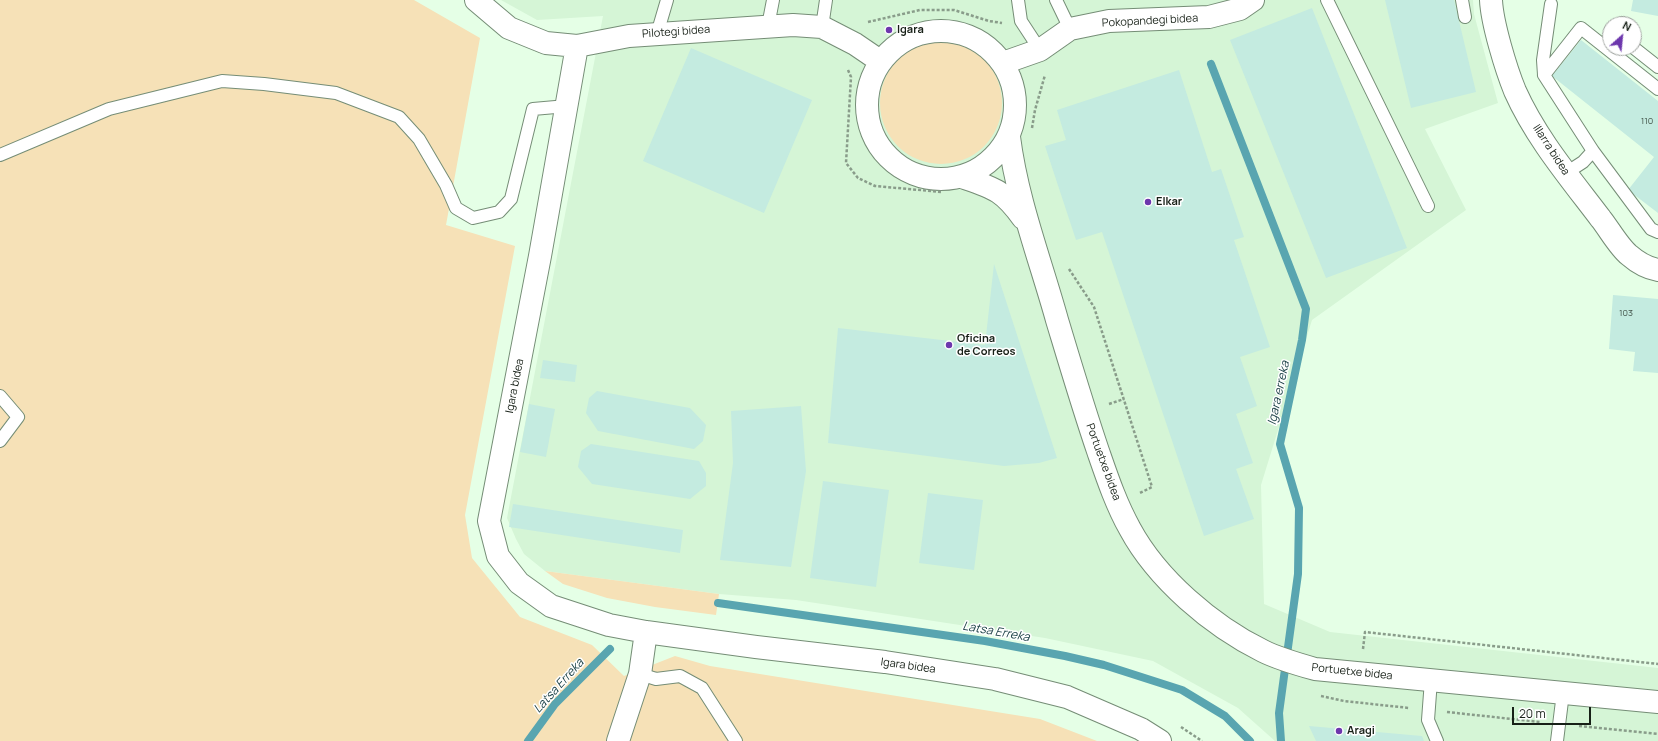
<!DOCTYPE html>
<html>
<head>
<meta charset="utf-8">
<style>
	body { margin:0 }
	#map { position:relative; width:1658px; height:741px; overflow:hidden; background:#e5ffe6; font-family:Manrope,sans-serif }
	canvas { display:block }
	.north { position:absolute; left:1602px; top:16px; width:40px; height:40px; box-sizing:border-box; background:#fff; border:1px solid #a2a6a2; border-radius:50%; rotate:27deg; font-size:11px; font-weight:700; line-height:16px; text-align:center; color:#172017 }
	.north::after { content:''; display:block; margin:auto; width:14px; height:18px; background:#6d37ad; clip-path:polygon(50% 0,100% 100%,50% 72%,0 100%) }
	.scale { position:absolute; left:1512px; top:707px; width:79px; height:18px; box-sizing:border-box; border:2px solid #172017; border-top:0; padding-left:5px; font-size:12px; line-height:14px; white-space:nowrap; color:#172017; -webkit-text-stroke:3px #fff; paint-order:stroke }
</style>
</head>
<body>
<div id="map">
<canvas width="1658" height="741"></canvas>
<div class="north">N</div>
<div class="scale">20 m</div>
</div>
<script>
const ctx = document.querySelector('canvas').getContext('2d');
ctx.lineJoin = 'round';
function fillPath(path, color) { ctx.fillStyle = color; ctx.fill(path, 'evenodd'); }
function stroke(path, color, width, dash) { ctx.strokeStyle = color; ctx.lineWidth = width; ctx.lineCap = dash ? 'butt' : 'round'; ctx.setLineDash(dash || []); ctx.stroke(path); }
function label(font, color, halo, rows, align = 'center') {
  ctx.font = font + ' Manrope,sans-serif'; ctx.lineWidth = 3; ctx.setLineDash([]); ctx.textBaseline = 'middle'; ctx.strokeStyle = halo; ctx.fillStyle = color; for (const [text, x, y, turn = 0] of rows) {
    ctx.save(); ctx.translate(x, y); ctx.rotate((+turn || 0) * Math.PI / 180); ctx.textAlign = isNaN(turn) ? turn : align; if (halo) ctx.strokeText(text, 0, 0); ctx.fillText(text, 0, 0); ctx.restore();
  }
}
fillPath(new Path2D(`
	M501,0H1473L1474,14L1498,103L1425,129L1466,210L1312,320L1261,485L1264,604L1330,632L1658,668V741H1275L1238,708L1153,661L1045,638L796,600L719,594L545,571L524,554L516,539L507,518L603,16L537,20Z`), '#d5f5d6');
fillPath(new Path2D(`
	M0,0H414L480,38L446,225L515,246L465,515L472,558L520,617L592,645L624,676L675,656L710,666L1040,719L1097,741H0Z
	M880 103a61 61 0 1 1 122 0a61 61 0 1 1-122 0Z
	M545,571L719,594L716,615L655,607L607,598L563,584Z`), '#f6e1b7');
stroke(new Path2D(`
	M1211,64L1306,309L1302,340L1280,444L1299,508L1298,574L1279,713L1281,741
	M718,603L985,641L1065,656L1104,665L1182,690L1225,716L1250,741
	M528,741L555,704L610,649`), '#59a5b0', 8);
fillPath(new Path2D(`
	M1385,0H1454L1476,92L1411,108Z
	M1633,0H1658V16L1631,11Z
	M1312,8L1407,248L1326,278L1230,40Z
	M1581,40L1658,101V213L1628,190L1654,157L1552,76Z
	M691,48L812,100L764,213L643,161Z
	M1179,70L1212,172L1221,169L1244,237L1234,240L1270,347L1240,357L1257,406L1236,414L1253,463L1236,469L1254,519L1204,536L1102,232L1076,240L1045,146L1066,140L1057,110Z
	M994,264L1057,458L1039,463L1004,466L828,443L838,328L985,345Z
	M1613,295L1658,299V373L1633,371L1635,352L1609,349Z
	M543,360L577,365L575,382L540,378Z
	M597,391L690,408L706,425L703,441L694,449L598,431L586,413L589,398Z
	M529,404L555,409L546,457L520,452Z
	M801,406L806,471L791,567L720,560L733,463L731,411Z
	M591,444L699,461L706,473V486L690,499L592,484L578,467L581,451Z
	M823,481L889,490L876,587L810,578Z
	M928,493L983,500L974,570L919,563Z
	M513,504L683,530L680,553L509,527Z
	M1309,726L1422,736L1424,741H1316Z`), '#c4ebe0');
const lane = new Path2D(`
	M1018,0L1021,21L1040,50
	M1056,0L1070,29
	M1327,0L1428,206
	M1462,0L1465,17
	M1622,24V23
	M768,26L773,0
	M822,27L826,0
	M657,34L667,0
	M1634,48L1658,67
	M1544,75L1543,60L1551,4
	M1658,89L1581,28L1544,75L1593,151L1651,229L1658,232
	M0,155L109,109L222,81L264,84L336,93L399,117L419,139L446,185L456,208L473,218L499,212L511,199L533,109L567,106
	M1566,173L1583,162L1593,151
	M0,396L18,417L0,441
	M640,674L656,679L680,676L702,688L736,741
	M1431,680L1428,720L1437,741
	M1557,741L1563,693`);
const street = new Path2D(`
	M476,0L509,28L546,43L577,46L629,36L793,25L822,27L855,44L880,61
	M1491,0C1492,23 1506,69 1515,91C1536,138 1570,178 1601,219C1609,229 1619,247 1629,255C1637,262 1647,268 1658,270
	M867 105a74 74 0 1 1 148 0a74 74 0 1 1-148 0Z
	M577,46L540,256L489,521L498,556L519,583L551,606L609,625L646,632L756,647L885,662L995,679L1067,697L1141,729L1160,741
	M1003,63L1040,50L1070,29L1109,21L1209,17L1240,9L1253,0
	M1009,137C1017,200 1040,259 1057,320C1070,363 1083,407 1098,451C1107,477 1116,504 1130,529C1157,579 1212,626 1263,651C1279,659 1297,664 1315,669L1658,702
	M962,177C994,188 1003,190 1023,218
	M618,741L640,674L646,632`);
stroke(lane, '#758d76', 14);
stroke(street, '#758d76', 24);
stroke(new Path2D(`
	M868,22L920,10H954L989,21L1002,23
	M848,70L851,77L846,163L858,178L875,186L942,192
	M1032,128L1035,110L1045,75
	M1069,269L1094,307L1152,487L1140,493
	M1109,404L1124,399
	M1363,649L1365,632L1658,664
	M1321,696L1344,701L1409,708
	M1447,712L1540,722
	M1579,726L1658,734
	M1181,727L1202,741`), '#899c8a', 2.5, [3, 2]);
stroke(lane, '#fff', 12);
stroke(street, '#fff', 22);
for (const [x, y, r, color] of [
	[889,30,4,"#6d37ad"],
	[1148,202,4,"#6d37ad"],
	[949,345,4,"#6d37ad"],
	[1339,731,4,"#6d37ad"]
]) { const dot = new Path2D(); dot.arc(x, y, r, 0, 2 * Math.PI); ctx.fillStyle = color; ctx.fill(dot); stroke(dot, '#fff', 1.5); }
label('9px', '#425349', null, [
	["110",1647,121],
	["103",1626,313]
]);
label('11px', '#172017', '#fff', [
	["Pokopandegi bidea",1150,21,-3],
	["Pilotegi bidea",676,32,-4],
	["Illarra bidea",1551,150,57],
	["Igara bidea",515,386,-79],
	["Portuetxe bidea",1103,462,70],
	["Igara bidea",908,666,8],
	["Portuetxe bidea",1352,672,6]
]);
label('bold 11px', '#172017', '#fff', [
	["Igara",897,30],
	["Elkar",1156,202],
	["Oficina",957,339],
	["de Correos",957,352],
	["Aragi",1347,731]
], 'left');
label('italic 12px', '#1d4247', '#fff', [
	["Igara erreka",1279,393,-78],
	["Latsa Erreka",996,632,10],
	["Latsa Erreka",559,686,-48]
]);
</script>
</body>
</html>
